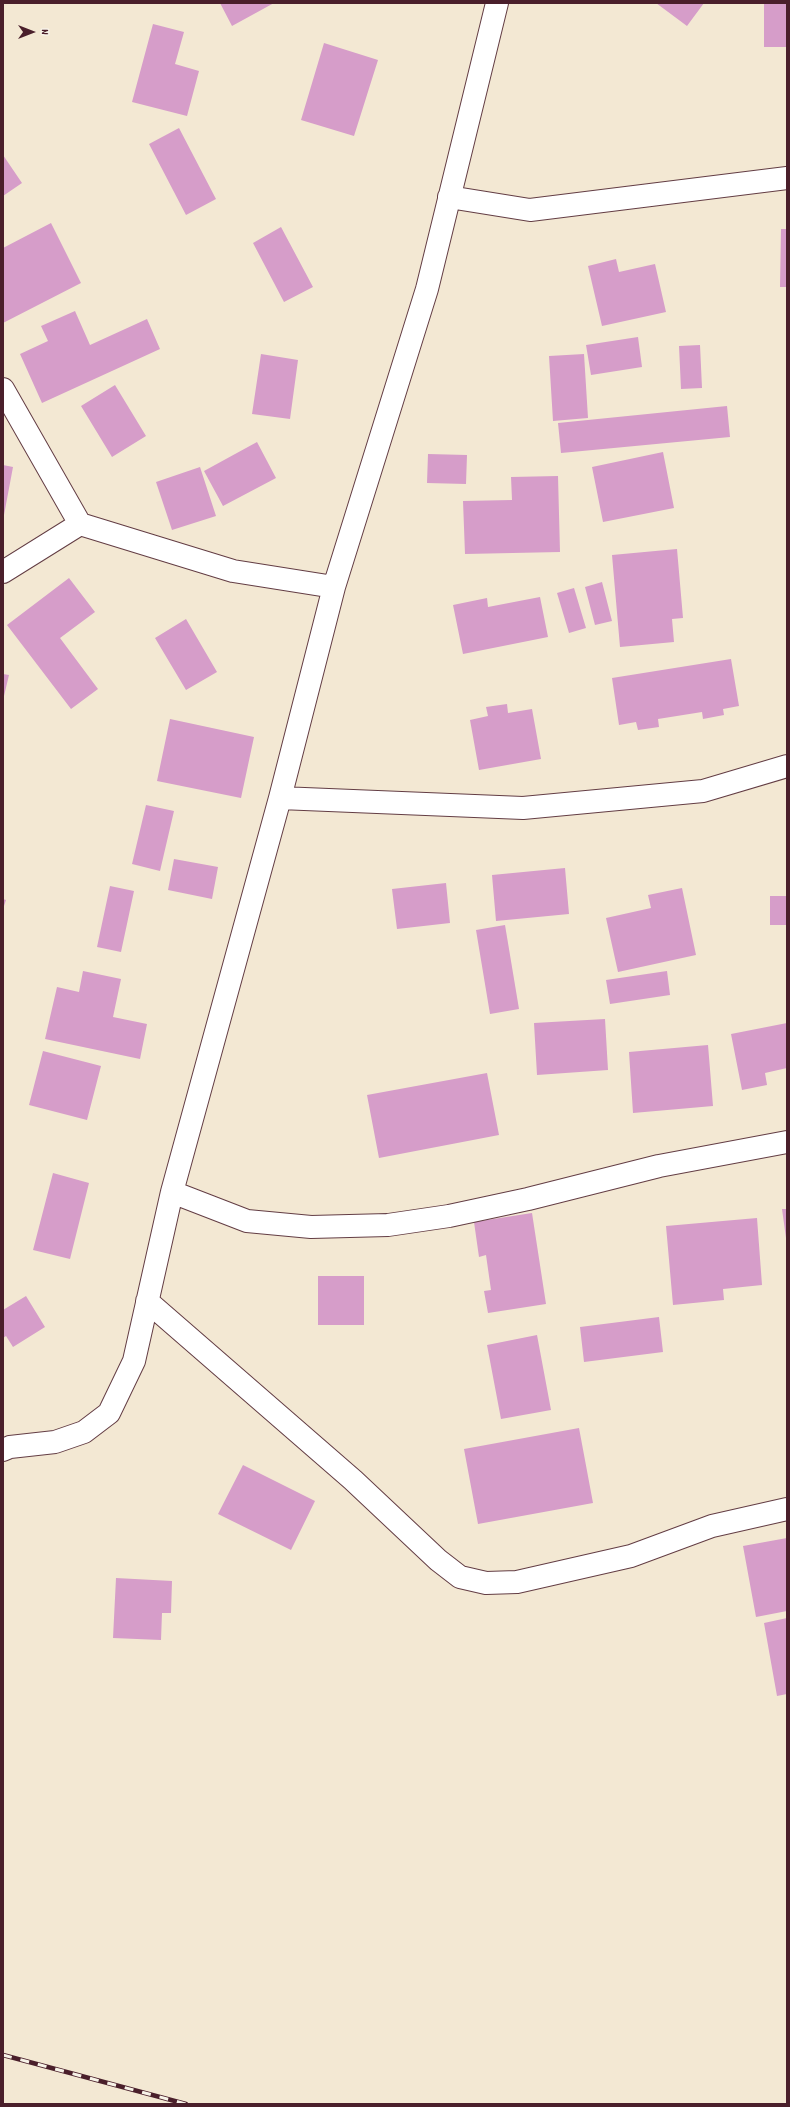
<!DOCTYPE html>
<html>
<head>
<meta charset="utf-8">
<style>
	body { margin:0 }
	#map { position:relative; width:790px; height:2107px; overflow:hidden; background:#f3e8d3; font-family:Dekko,sans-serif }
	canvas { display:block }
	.frame { position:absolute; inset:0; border:4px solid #4a1f2b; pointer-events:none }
	.north { position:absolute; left:12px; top:12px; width:40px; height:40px; -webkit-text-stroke:3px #f7f3e8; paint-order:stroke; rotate:90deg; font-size:11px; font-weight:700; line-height:16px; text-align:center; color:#4a1f2b }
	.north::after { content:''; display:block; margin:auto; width:14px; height:18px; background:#4a1f2b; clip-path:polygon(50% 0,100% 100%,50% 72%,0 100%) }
</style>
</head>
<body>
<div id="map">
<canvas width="790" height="2107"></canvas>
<div class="frame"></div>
<div class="north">N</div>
</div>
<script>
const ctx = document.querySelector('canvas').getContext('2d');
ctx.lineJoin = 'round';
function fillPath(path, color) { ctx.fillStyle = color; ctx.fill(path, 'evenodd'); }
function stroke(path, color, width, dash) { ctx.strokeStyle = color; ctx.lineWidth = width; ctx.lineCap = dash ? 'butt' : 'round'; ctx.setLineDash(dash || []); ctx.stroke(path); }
fillPath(new Path2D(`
	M220,3H274L232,26Z
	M656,3H704L687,26Z
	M764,3H787V47H764Z
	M153,24L184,32L175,64L199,71L187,116L132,102Z
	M324,43L378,60L354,136L301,120Z
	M179,128L216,199L186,215L149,144Z
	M3,155L22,183L3,196Z
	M51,223L81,283L3,323V248Z
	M281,227L313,287L284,302L253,243Z
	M781,229H787V287H780Z
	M616,259L619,272L655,264L666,312L602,326L588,266Z
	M75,311L90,345L147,319L160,349L42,403L20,354L48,341L41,326Z
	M638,337L642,367L591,375L586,345Z
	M700,345L702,388L681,389L679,346Z
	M261,354L298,360L290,419L252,414Z
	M584,354L588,418L553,421L549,356Z
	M115,385L146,436L112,457L81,406Z
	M727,406L730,437L561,453L558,423Z
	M257,442L276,478L223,506L204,471Z
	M663,452L674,508L603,522L592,467Z
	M428,454L467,455L466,484L427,483Z
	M3,465L13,467L4,515H3Z
	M200,467L216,516L172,530L156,482Z
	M558,476L560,552L465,554L463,501L512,500L511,477Z
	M677,549L683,618L672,619L674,642L620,647L612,555Z
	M69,578L95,612L60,638L98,689L71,709L7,625Z
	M602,582L612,621L595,625L585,587Z
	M574,588L586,628L569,633L557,593Z
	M540,597L548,637L463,654L453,605L487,598L488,607Z
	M186,619L217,672L186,690L155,638Z
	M731,659L739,706L723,709L724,715L703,719L702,712L658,719L659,727L638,730L636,722L619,725L612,678Z
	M3,674L9,675L4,696H3Z
	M507,704L508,713L532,709L541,759L479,770L470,720L488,716L486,707Z
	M170,719L254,737L241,798L157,781Z
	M146,805L174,811L160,871L132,864Z
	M174,859L218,867L212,899L168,890Z
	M565,868L569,914L496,921L492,875Z
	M446,883L450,923L397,929L392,889Z
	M110,886L134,891L121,952L97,947Z
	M682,888L696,955L618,972L606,918L651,908L648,895Z
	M770,896H787V925H770Z
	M3,899L6,900L3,909Z
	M505,925L519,1009L490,1014L476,930Z
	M83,971L121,979L113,1017L147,1024L140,1059L45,1039L57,987L79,992Z
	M667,971L670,995L610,1004L606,980Z
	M605,1019L608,1070L537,1075L534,1023Z
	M787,1023V1068L765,1073L767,1085L742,1090L731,1034Z
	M708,1045L713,1106L633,1113L629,1052Z
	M43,1051L101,1066L87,1120L29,1105Z
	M487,1073L499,1135L379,1158L367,1095Z
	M53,1173L89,1183L70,1259L33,1250Z
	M782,1209H787V1238H786Z
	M532,1213L546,1304L488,1313L484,1291L491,1290L486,1255L479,1257L474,1222Z
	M757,1218L762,1285L723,1289L724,1300L673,1305L666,1226Z
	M318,1276H364V1325H318Z
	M26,1296L45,1327L13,1347L6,1336L3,1338V1310Z
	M659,1317L663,1352L584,1362L580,1327Z
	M537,1335L551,1410L501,1419L487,1345Z
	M579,1428L593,1503L478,1524L464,1449Z
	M243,1465L315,1501L291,1550L218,1514Z
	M787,1538V1611L756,1617L743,1546Z
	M116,1578L172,1581L171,1613H162L161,1640L113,1638Z
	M787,1618V1694L777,1696L764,1623Z`), '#d69dc9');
const minor = new Path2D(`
	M449,197L530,210L787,178
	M3,389L80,524L233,571L334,587
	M3,572L80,524
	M280,798L523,808L703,791L787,766
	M172,1192L247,1221L311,1227L388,1225L449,1216L528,1199L659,1166L787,1142
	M147,1301L353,1480L438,1560L460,1577L486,1583L517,1582L631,1556L712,1526L787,1509
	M3,1450L10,1447L55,1442L84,1432L109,1413L134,1361L172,1192L280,798L334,587L427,289L497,3`);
stroke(minor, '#633d44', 24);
stroke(minor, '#fff', 22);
const rail = new Path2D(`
	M3,2055L186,2104`);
stroke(rail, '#4a1f2b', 4.5);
stroke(rail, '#f7f3e8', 3, [9]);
</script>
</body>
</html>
